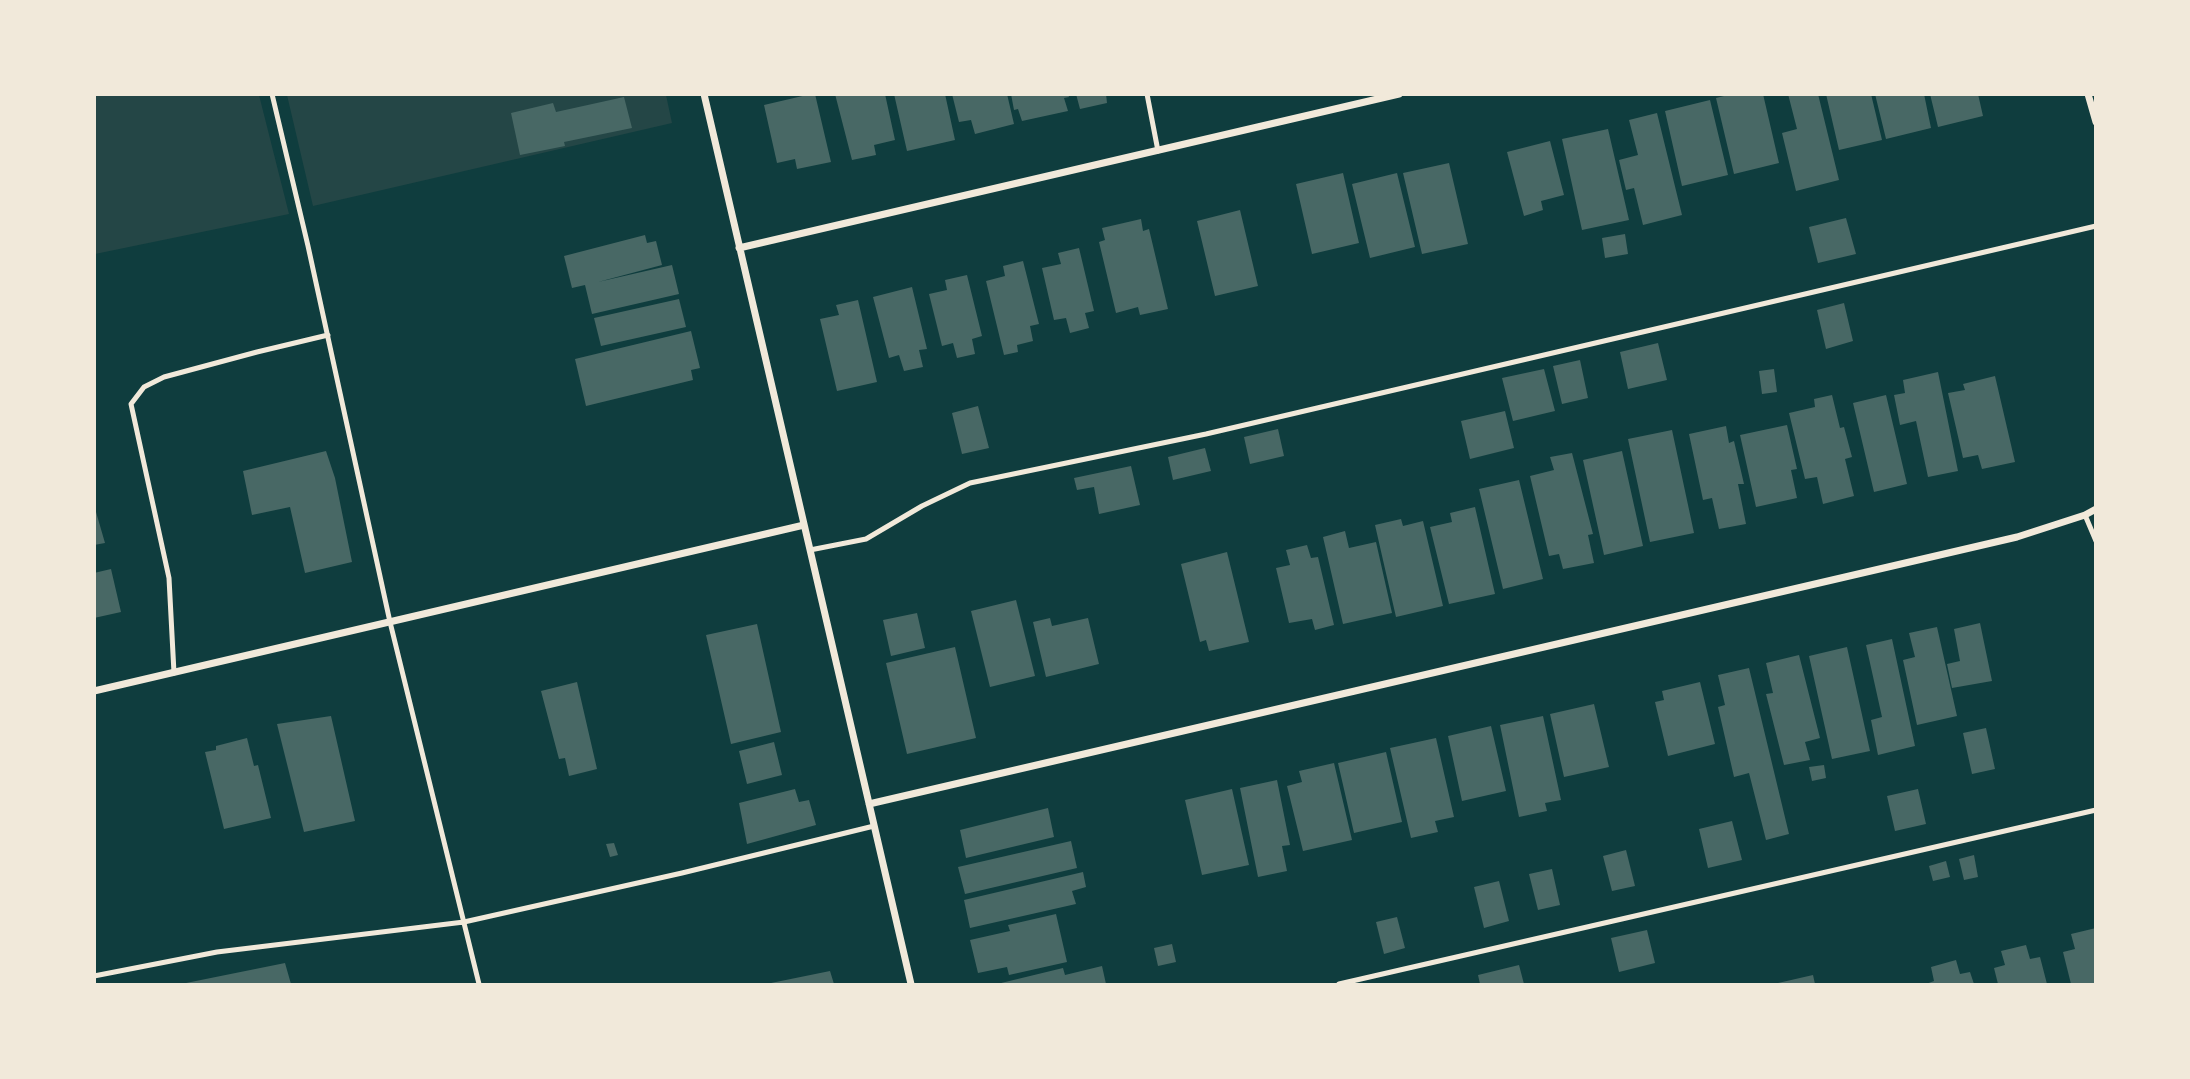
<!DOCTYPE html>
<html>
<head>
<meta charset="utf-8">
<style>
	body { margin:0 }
	#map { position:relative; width:2190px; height:1079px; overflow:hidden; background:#0f3d3e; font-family:"Titillium Web",sans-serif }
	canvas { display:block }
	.frame { position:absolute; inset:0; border:96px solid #f1e9da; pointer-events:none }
</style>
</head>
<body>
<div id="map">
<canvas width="2190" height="1079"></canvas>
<div class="frame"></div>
</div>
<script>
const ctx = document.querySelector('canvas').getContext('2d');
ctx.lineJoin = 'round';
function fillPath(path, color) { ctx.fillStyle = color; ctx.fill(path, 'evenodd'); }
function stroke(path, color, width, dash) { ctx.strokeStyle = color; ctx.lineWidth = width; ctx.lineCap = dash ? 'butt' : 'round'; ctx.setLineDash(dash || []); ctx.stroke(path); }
fillPath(new Path2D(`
	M95,94L259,95L289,214L95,254Z
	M287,95H666L672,123L313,206Z`), '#244646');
fillPath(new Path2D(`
	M811,94H815L831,162L797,169L795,159L777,163L764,105Z
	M835,94H885L895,140L874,145L876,155L852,160Z
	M894,94H945L955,140L907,151Z
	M952,94H1007L1014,124L975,134L971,120L959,122Z
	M1011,94H1068L1069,97L1064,98L1068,111L1022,121L1018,109L1014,110Z
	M1076,94H1106L1107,103L1080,109Z
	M1732,94H1763L1779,163L1734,174L1716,98Z
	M1788,94H1818L1839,180L1796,191L1782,133L1797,129Z
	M1826,94H1871L1882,140L1839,150Z
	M1875,94H1924L1931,128L1886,139Z
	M1930,94H1978L1983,116L1938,127Z
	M624,97L632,128L564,142L565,146L520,155L511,113L553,103L556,112Z
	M1710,100L1728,175L1682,186L1665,111Z
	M1657,113L1682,215L1643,225L1634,188L1626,190L1619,160L1638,155L1629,120Z
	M1608,129L1629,220L1582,230L1562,139Z
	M1550,141L1564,195L1541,201L1543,210L1524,216L1507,152Z
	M1449,163L1468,244L1422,254L1403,173Z
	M1343,173L1359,243L1312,254L1296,184Z
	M1397,173L1415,247L1370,258L1352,184Z
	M1240,210L1258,286L1215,296L1197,221Z
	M1846,218L1856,254L1818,263L1809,227Z
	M1141,219L1143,231L1149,229L1168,309L1140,315L1138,307L1116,313L1099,242L1105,240L1102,228Z
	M1625,234L1628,254L1605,258L1602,238Z
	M645,235L647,243L656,241L662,265L598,282L672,265L679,294L592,314L585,285L572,288L564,256Z
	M1079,248L1094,311L1085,313L1089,328L1070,333L1066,318L1054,320L1042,268L1061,264L1058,253Z
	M1023,261L1039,324L1030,326L1033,341L1017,345L1018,352L1004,355L986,281L1005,276L1003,266Z
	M967,275L982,336L972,339L975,354L957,358L953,343L942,346L929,294L947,290L945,280Z
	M912,287L927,349L919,350L923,367L904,371L899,355L889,358L873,297Z
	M679,299L686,327L601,346L594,318Z
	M858,300L877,382L837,391L820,319L839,315L836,305Z
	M1844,303L1853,341L1826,349L1817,310Z
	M691,331L700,368L691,370L693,380L586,406L575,359Z
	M1658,343L1667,380L1628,389L1620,352Z
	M1580,360L1588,398L1562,404L1553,366Z
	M1544,369L1555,411L1513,421L1502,378Z
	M1774,369L1777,392L1762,394L1759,371Z
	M1938,372L1958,471L1928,477L1916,421L1900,425L1894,395L1905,393L1903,380Z
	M1995,376L2015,462L1982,469L1978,455L1963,458L1948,393L1965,390L1963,384Z
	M1832,395L1840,428L1844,427L1852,457L1845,459L1854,496L1823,504L1817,477L1805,479L1789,413L1815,407L1814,399Z
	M1886,395L1907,484L1874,492L1853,403Z
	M978,406L989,448L962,454L952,413Z
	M1505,411L1514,448L1470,459L1461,421Z
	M1787,425L1797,469L1791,470L1797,498L1756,507L1740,435Z
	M1726,426L1729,443L1734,441L1744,484H1738L1746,524L1719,529L1712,498L1703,500L1689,434Z
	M1278,429L1284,456L1250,464L1244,437Z
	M1672,430L1694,533L1650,542L1628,439Z
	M1205,448L1211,471L1173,480L1168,457Z
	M326,451L335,478L352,562L305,573L290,507L252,515L243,471Z
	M1622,451L1643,546L1604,555L1583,460Z
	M1572,453L1593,534L1588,535L1594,563L1563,569L1559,554L1549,556L1530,476L1554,470L1550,457Z
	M1131,466L1140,505L1099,514L1094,487L1077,490L1074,478Z
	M1519,480L1543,579L1503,589L1479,489Z
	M94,505L105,543L94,545Z
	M1475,507L1495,594L1449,604L1430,527L1452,522L1450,513Z
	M1401,519L1403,526L1423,521L1443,606L1396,617L1375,525Z
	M1345,531L1349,548L1376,542L1392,613L1343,624L1323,537Z
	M1307,545L1311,558L1318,557L1334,625L1315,630L1312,619L1289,623L1276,568L1290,565L1286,550Z
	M1227,552L1249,642L1209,651L1206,640L1200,642L1181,564Z
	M111,569L121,612L94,618V573Z
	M1016,600L1035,676L990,687L971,611Z
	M917,613L925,648L891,656L883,620Z
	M1050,618L1052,626L1088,618L1099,664L1046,677L1033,622Z
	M1980,623L1992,681L1952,688L1947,664L1960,661L1954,629Z
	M757,624L781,732L731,744L706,635Z
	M1937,627L1957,716L1917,725L1903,660L1915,657L1909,633Z
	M1892,639L1915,746L1878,755L1871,720L1882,717L1866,645Z
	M955,647L976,738L907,754L886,663Z
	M1847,647L1870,751L1832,759L1809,656Z
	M1799,655L1820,738L1805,742L1810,760L1784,765L1766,694L1773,693L1766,663Z
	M1749,668L1789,834L1766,840L1749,773L1734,777L1718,707L1725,705L1718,675Z
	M577,682L597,769L569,776L565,758L559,759L541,691Z
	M1700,682L1715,744L1668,756L1655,702L1664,700L1662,691Z
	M1594,704L1609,767L1564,777L1550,714Z
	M331,716L355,821L304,832L277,724Z
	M1543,716L1561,800L1545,803L1547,811L1519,817L1500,725Z
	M1491,726L1506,791L1462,801L1448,736Z
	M1986,728L1995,769L1972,774L1963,733Z
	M247,738L254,766L258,765L271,818L224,829L205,752L216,750V746Z
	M1436,738L1454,817L1435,821L1438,832L1411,838L1390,748Z
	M774,742L782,775L747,784L739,751Z
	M1386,752L1402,822L1354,833L1338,763Z
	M1334,763L1352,840L1303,851L1287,786L1302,782L1299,771Z
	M1824,765L1826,778L1812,781L1809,767Z
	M1277,780L1290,845L1282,846L1287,871L1258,877L1240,788Z
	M795,789L799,802L809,800L816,825L747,844L739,803Z
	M1232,789L1249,865L1202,875L1185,800Z
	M1918,789L1926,824L1895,831L1887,796Z
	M1048,808L1054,837L966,858L960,830Z
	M1732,821L1742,860L1708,868L1699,829Z
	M1071,841L1077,868L965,894L958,867Z
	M614,843L618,855L610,857L606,844Z
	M1626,850L1635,886L1612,891L1603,856Z
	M1974,855L1978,877L1964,880L1959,859Z
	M1946,861L1950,877L1933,881L1929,866Z
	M1552,869L1560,905L1538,910L1529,874Z
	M1083,872L1086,887L1072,891L1076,904L970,928L964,900Z
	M1499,881L1509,921L1484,928L1474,887Z
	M1056,914L1067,962L1009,975L1007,967L978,973L970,940L1010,931L1008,925Z
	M1397,917L1405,948L1384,954L1376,922Z
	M2096,928V984H2071L2063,952L2075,949L2071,934Z
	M1647,930L1655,963L1619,972L1611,938Z
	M1172,944L1176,962L1158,966L1154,948Z
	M2026,945L2030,959L2040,957L2047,984H1998L1994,968L2005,965L2001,951Z
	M1956,960L1960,974L1970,972L1974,984H1926L1934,981L1931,967Z
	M285,963L291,984H186V983Z
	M1519,965L1524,984H1480L1478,975Z
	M1102,966L1106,984H997L1063,968L1065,975Z
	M830,971L834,984H771V983Z
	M1813,975L1815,984H1778V983Z`), '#486865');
stroke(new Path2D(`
	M272,94L308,246L390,622L479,984
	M1147,94L1158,151
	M2085,515L2096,541
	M810,550L866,539L922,506L970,483L1206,434L2096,226
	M174,673L169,578L131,404L144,387L164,377L257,352L328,335
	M94,976L217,952L464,922L682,873L874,826
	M1339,984L2096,810`), '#f1e9da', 5);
stroke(new Path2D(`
	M704,94L911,984
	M2088,94L2096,122
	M739,248L1399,94
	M94,691L804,525
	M869,804L2017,537L2085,515L2096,509`), '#f1e9da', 7);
</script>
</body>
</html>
